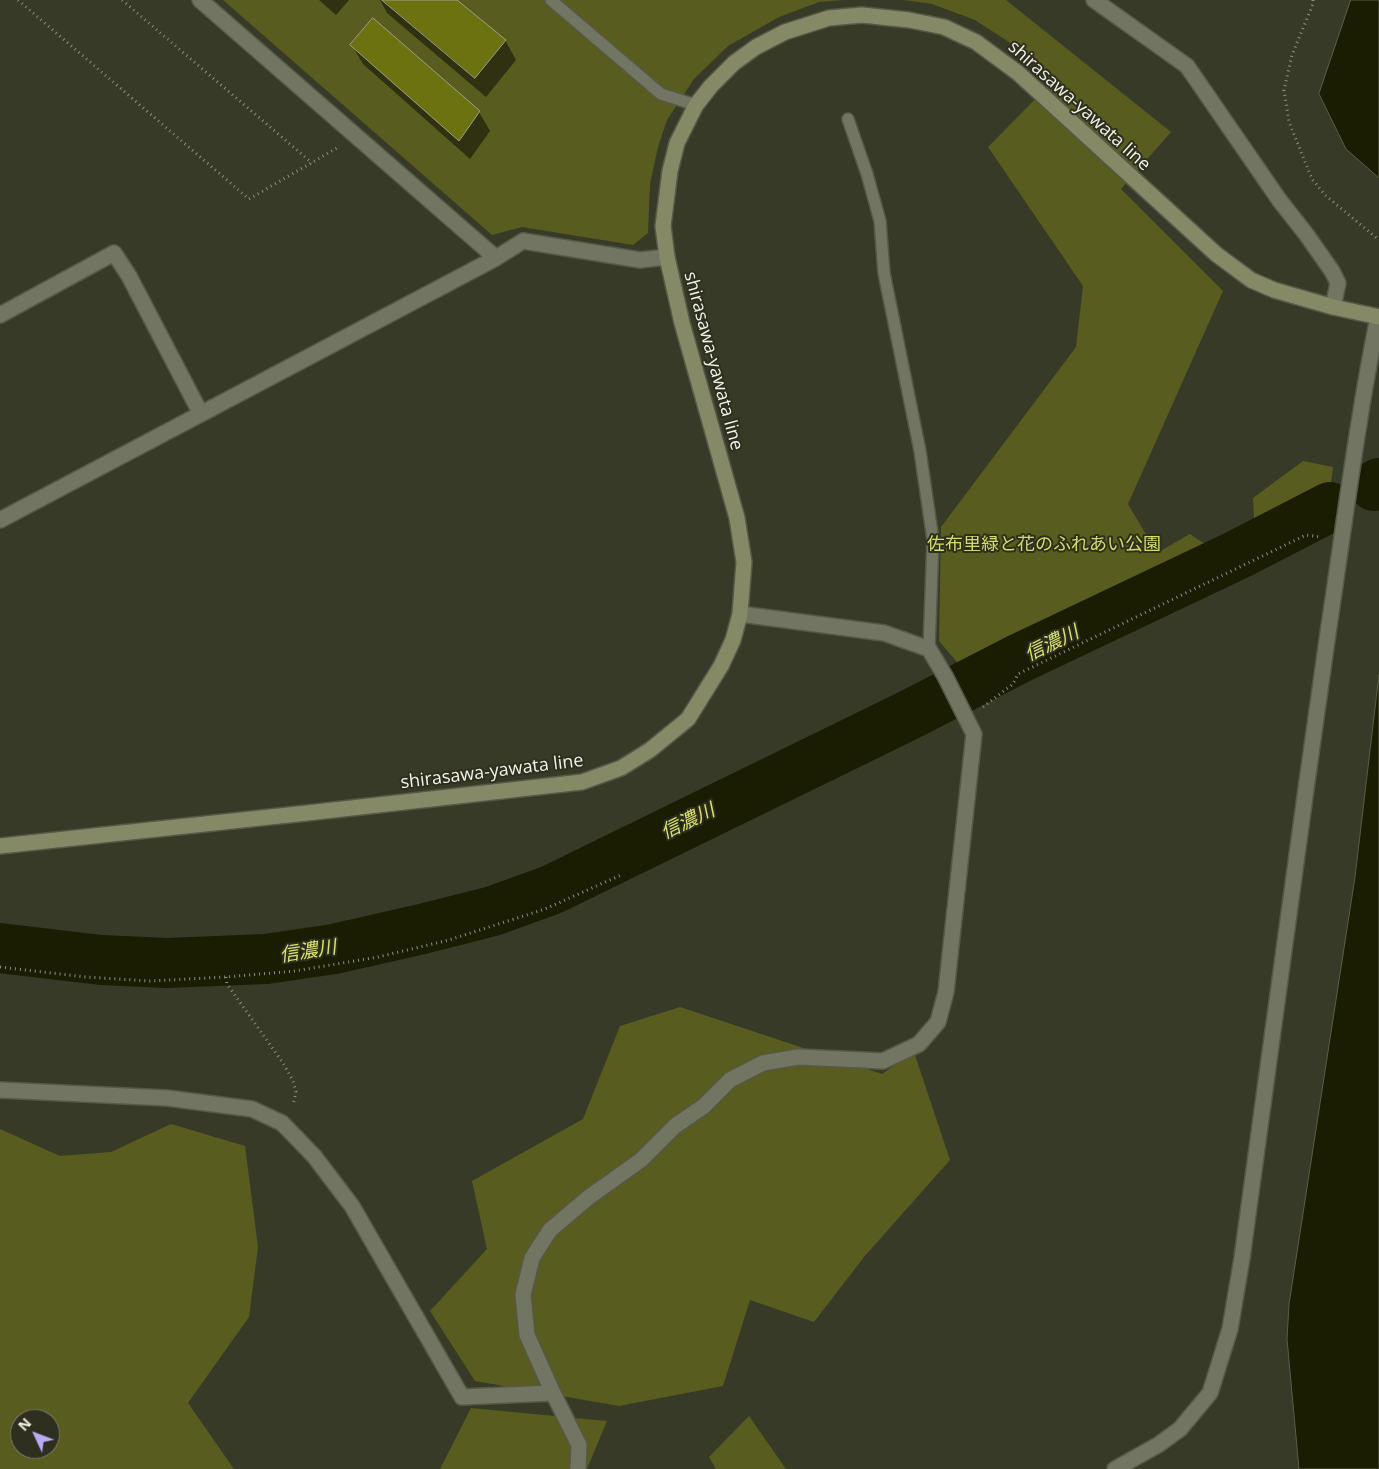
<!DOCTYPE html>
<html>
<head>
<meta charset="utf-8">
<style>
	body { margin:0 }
	#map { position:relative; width:1379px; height:1469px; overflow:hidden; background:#383a28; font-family:"Open Sans",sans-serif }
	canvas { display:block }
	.north { position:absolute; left:10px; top:1409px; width:50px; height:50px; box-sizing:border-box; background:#2e2f1e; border:1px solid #7c7d6f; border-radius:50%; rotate:313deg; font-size:14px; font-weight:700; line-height:20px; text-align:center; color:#f1f3e8 }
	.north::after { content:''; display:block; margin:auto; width:18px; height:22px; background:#baaaf7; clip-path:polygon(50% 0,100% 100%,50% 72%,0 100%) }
</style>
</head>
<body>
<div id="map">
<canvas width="1379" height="1469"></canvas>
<div class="north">N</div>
</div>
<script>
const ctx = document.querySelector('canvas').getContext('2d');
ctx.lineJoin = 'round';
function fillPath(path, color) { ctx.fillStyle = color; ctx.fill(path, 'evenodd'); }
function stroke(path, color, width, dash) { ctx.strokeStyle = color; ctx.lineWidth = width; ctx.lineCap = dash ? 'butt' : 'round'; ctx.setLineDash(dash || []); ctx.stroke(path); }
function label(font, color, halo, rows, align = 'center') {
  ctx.font = font + ' "Open Sans","Noto Sans JP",sans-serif'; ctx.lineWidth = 4; ctx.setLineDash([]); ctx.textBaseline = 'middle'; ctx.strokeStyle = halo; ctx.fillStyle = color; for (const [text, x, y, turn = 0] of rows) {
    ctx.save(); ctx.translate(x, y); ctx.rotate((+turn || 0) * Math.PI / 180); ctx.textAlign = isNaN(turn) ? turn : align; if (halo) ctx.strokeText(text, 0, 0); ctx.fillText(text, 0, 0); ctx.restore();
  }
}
fillPath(new Path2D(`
	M223,0H844L819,2L779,17L728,46L694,79L667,120L658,147L650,184L648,233L633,245L522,227L492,235Z
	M904,0H1006L1171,132L1121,189L1223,291L1128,504L1157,553L1190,534L1222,556L1255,537L1253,498L1303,461L1333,467L1326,523L1142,608L968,675L939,641L941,527L1076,347L1083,286L988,147L1052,82L1018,48L975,20L932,4Z
	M680,1007L882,1074L914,1052L950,1160L864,1257L814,1322L750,1300L723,1386L619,1406L475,1381L430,1311L487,1249L472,1181L583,1119L620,1026Z
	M171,1124L245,1146L258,1247L249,1317L188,1403L234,1469H0V1129L60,1156L111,1152ZM20,1419H50V1449H20Z
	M471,1408L607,1421L587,1469H440Z
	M749,1416L786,1469H716L709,1457Z`), '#585c1f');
const water = new Path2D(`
	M1351,0H1379V178L1346,149L1319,94Z
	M1379,675V1469H1299L1287,1339L1289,1304L1355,877Z`);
fillPath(water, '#1b1d02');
stroke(water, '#5b5d47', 1);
fillPath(new Path2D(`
	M319,0H349L336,15Z
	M380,0H455L505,40L516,60L486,97L387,13Z
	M352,45L479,112L490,131L470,159L363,64Z`), '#0007');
stroke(new Path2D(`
	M1374,486L1379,483
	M0,948L101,960L167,963L266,959L334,949L422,929L493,911L551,890L909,715L1020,658L1237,555L1330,507`), '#1b1d02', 50);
const building = new Path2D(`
	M382,0H457L506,40L475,78Z
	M373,18L480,111L459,141L350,45Z`);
fillPath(building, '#6d7210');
stroke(building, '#9c9f8a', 1);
const lane = new Path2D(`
	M551,0L661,94L696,105
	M848,119L867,174L880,221L884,273L920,451L933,540L929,649`);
const street = new Path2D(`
	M200,0L496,258
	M1094,0L1187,66L1280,201L1306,234L1332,271L1338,283L1333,307
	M0,315L114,253L129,276L201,414
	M0,520L496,258L523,241L640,260L667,257
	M0,1090L167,1098L252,1109L282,1123L314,1156L352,1206L462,1397L553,1393
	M578,1469L579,1445L553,1393L527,1335L523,1295L532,1258L550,1230L589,1197L641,1160L675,1126L704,1106L730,1080L763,1063L798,1057L883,1061L919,1044L938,1022L946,992L974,734L945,676L929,649L884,633L740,614
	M1115,1469L1158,1445L1180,1429L1210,1393L1230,1329L1242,1258C1271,1049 1298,841 1328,633C1344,527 1357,421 1378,317`);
const secondary = new Path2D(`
	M0,846L307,813L582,782L621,768L650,750L688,719L721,666L733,640L740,614L744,562L737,518L682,323L667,257L663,226L670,171L677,143L696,105L711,86L734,63L756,47L785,32L829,18L862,15L909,20L944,27L976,42L1018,73L1216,254L1251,280L1274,290L1333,307L1379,317`);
stroke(lane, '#565848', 14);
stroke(street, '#565848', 18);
stroke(secondary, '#565848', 18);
stroke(new Path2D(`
	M18,0L249,199L337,148
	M122,0L312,163
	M1313,0V4L1292,55L1284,90L1289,122L1312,179L1325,195L1379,240
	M983,707L1013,684L1018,674L1306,535L1321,537
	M0,967L86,977L149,981L226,977L295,971L378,957L449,940L545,909L621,875
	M226,977L227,984L283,1063L293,1081L296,1092L293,1105`), '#8d8f81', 3, [1, 4]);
stroke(lane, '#727561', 11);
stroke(street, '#727561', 15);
stroke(secondary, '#858965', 15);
label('18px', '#f1f3e8', '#2e2f1e', [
	["shirasawa-yawata line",1079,106,42],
	["shirasawa-yawata line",713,361,75],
	["shirasawa-yawata line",492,772,-7]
]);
label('18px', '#d3dc66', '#2e2f1e', [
	["佐布里緑と花のふれあい公園",1044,545]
]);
label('italic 19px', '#dae36d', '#2e2f1e', [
	["信濃川",1052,644,-26],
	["信濃川",688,822,-26],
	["信濃川",308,952,-9]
]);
</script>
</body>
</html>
